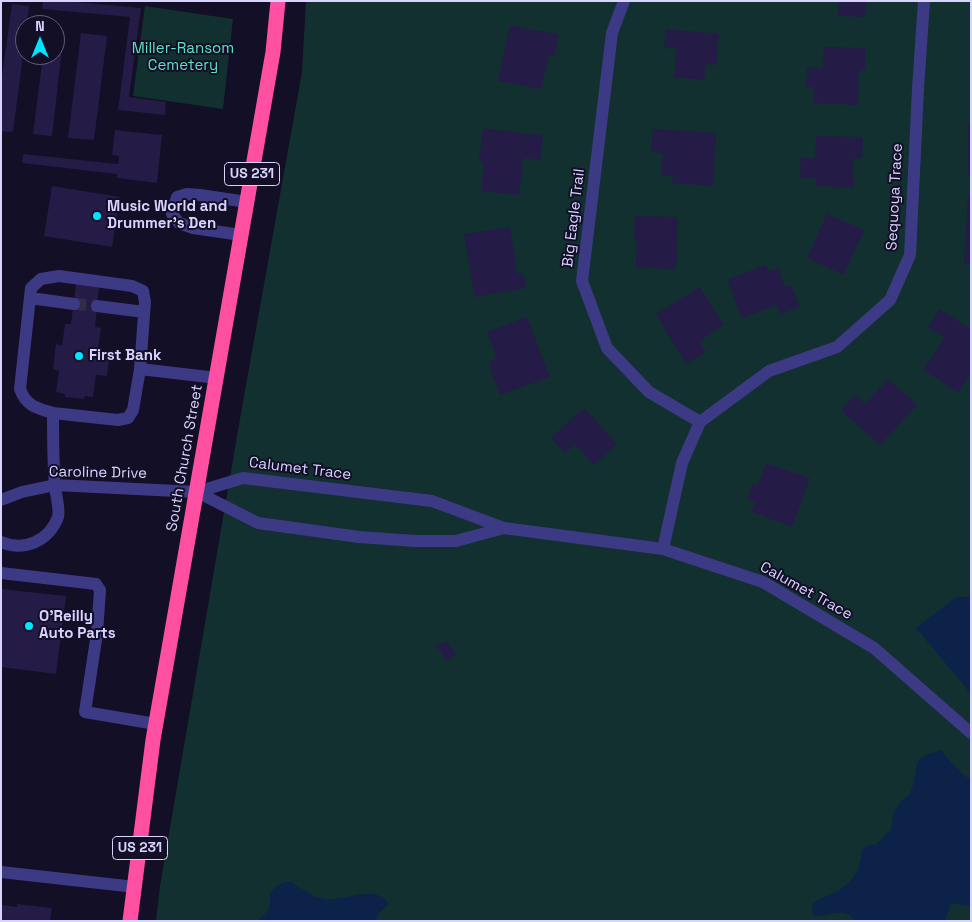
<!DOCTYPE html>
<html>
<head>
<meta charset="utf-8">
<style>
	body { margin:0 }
	#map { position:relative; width:972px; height:922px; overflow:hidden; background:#130f26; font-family:"Space Grotesk",sans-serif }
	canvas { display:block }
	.frame { position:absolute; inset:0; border:2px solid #d9d4ff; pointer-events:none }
	.north { position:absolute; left:15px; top:15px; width:50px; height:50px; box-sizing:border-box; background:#130f26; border:1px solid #625e7d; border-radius:50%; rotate:0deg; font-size:14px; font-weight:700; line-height:20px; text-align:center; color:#d9d4ff }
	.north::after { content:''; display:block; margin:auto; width:18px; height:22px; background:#00e5ff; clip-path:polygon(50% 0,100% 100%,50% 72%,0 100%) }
</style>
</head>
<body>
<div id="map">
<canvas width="972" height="922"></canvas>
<div class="frame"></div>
<div class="north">N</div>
</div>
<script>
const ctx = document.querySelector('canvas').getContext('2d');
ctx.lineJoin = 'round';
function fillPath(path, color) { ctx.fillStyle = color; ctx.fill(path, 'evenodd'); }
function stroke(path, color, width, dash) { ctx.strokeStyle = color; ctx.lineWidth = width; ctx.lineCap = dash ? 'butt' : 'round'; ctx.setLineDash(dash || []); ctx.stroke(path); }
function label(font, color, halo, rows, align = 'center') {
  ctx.font = font + ' "Space Grotesk",sans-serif'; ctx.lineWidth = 4; ctx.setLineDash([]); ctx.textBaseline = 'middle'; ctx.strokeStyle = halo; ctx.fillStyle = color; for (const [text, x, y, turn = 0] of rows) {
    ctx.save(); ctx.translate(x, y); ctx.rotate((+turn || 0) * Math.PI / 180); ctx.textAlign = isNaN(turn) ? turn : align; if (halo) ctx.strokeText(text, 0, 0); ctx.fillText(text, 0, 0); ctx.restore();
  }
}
fillPath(new Path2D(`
	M306,1H971V921H156L160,886L241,413L302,72Z
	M145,6L233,19L223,109L133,96Z`), '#12302f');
fillPath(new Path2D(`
	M971,596V694L916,628L955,598Z
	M941,750C950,761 959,773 971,780V906L962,905L954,903L951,905L944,921H855C844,903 826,920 813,915L812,905L814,902C832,893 850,889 858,868C861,862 861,855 863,848L867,846L876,844L891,830L893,814L901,801L909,795L914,783L917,763L920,759L926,755Z
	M285,882H292C304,890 311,897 326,899C347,901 375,883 389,904L378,914L376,921H257L264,915L270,907V893L278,885Z`), '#0c2248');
fillPath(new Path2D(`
	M43,1H64L141,8L129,97L166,102L165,115L118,110L130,17L42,9Z
	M839,1H866L865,17L838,16Z
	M12,4L29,6L27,25H25V40L13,132L1,131V84Z
	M510,25L559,35L554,56L549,55L541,89L498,81Z
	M666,29L719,34L716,65L706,64L704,80L674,77L677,49L664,48Z
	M55,30L64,31L52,136L33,134L43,55H55Z
	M81,33L107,36L94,140L68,138Z
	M824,47L865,48V69H859L858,105L813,103V87H806L807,67L823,68Z
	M968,123H971V175H968Z
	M483,129L543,135L540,160L523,158L519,195L481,191L484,162L479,161Z
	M653,129L716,133L713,186L672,183L673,176L661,175L663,153L651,152Z
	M115,130L162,135L157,183L117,178V174L22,163L23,154L118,164L119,156L112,155Z
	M816,136L863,137L862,159L854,158L853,188L816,186V179L800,178L801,158H815Z
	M52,186L120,197L112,247L44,236Z
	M968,196H971V264H964Z
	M827,214L864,230L844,275L807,258Z
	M635,216L678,217L676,269L636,267L637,241H634Z
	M510,227L517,274L523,273L526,288L474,297L464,234Z
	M766,265L768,271L778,268L785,287L791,284L800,307L780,314L777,305L742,318L727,280Z
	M76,284L99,287L95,327L101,328L98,349L110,351L107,376L96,375L93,397L85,396L84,399L65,397V394L56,392L59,371L53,369L56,344L62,346L65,324H71Z
	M700,287L724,325L699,341L706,352L686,364L656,314Z
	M940,309L971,330V374L958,393L923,369L945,338L928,327Z
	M527,317L550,377L500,395L488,362L497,359L487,332Z
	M888,379L917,405L880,445L841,410L855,395L865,404Z
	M584,408L617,444L594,465L575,444L565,453L551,438Z
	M766,463L810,478L792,527L752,512L755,502L747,499L752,484L757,486Z
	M1,589L66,596L56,674L1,667Z
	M447,641L456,655L447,661L436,646Z
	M17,904L52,908L50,921H1V905L17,907Z`), '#241b47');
stroke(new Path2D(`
	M74,304L97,306`), '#312d47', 12, [12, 6]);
stroke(new Path2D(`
	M624,1L612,33L582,281L607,348L649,392L700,422
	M241,235L193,228L179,223L172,214L177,197L187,194L200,195L247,202
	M30,298L74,304
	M97,306L144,312
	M53,413C37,408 26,406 20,389L31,288L41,279L59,276L132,286L143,291L145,302L140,369
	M197,492L258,523L359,537L415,541H456L504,528
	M1,500L22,492L55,485L197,492L243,478L432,501L504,528L663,549L763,582L874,648L971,733
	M1,542C24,552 49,541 58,517C60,510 56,495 55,487C53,462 53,437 53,413L118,420L128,418L133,410L140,369L217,378
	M663,549L682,463L700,422L769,371L837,347L890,300L910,255L918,89L924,1
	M1,573L96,584L100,590L97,633L85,712L156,724
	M1,872L135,887`), '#3d3a85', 12);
stroke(new Path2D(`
	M130,921L153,740L273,52L278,1`), '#ff4fa3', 15);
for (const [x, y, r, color] of [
	[97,216,5,"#00e5ff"],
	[79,356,5,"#00e5ff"],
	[29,626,5,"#00e5ff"]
]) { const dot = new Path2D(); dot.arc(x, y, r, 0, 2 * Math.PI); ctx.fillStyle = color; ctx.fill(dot); stroke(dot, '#130f26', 2); }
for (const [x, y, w] of [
	[252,174,55],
	[140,848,55]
]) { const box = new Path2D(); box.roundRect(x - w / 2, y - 11.5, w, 23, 4); ctx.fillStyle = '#130f26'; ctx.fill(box); stroke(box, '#d9d4ff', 1); }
label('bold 14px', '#d9d4ff', null, [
	["US 231",252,174],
	["US 231",140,848]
]);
label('15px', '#5fe0c0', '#130f26', [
	["Miller-Ransom",183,49],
	["Cemetery",183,66]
]);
label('15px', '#d9d4ff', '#130f26', [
	["Sequoya Trace",895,197,-87],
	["Big Eagle Trail",574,218,-83],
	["South Church Street",185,458,-80],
	["Calumet Trace",300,469,7],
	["Caroline Drive",98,473,1],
	["Calumet Trace",806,591,29]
]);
label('bold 15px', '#d9d4ff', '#130f26', [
	["Music World and",107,207],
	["Drummer's Den",107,224],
	["First Bank",89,356],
	["O'Reilly",39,617],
	["Auto Parts",39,634]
], 'left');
</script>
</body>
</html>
